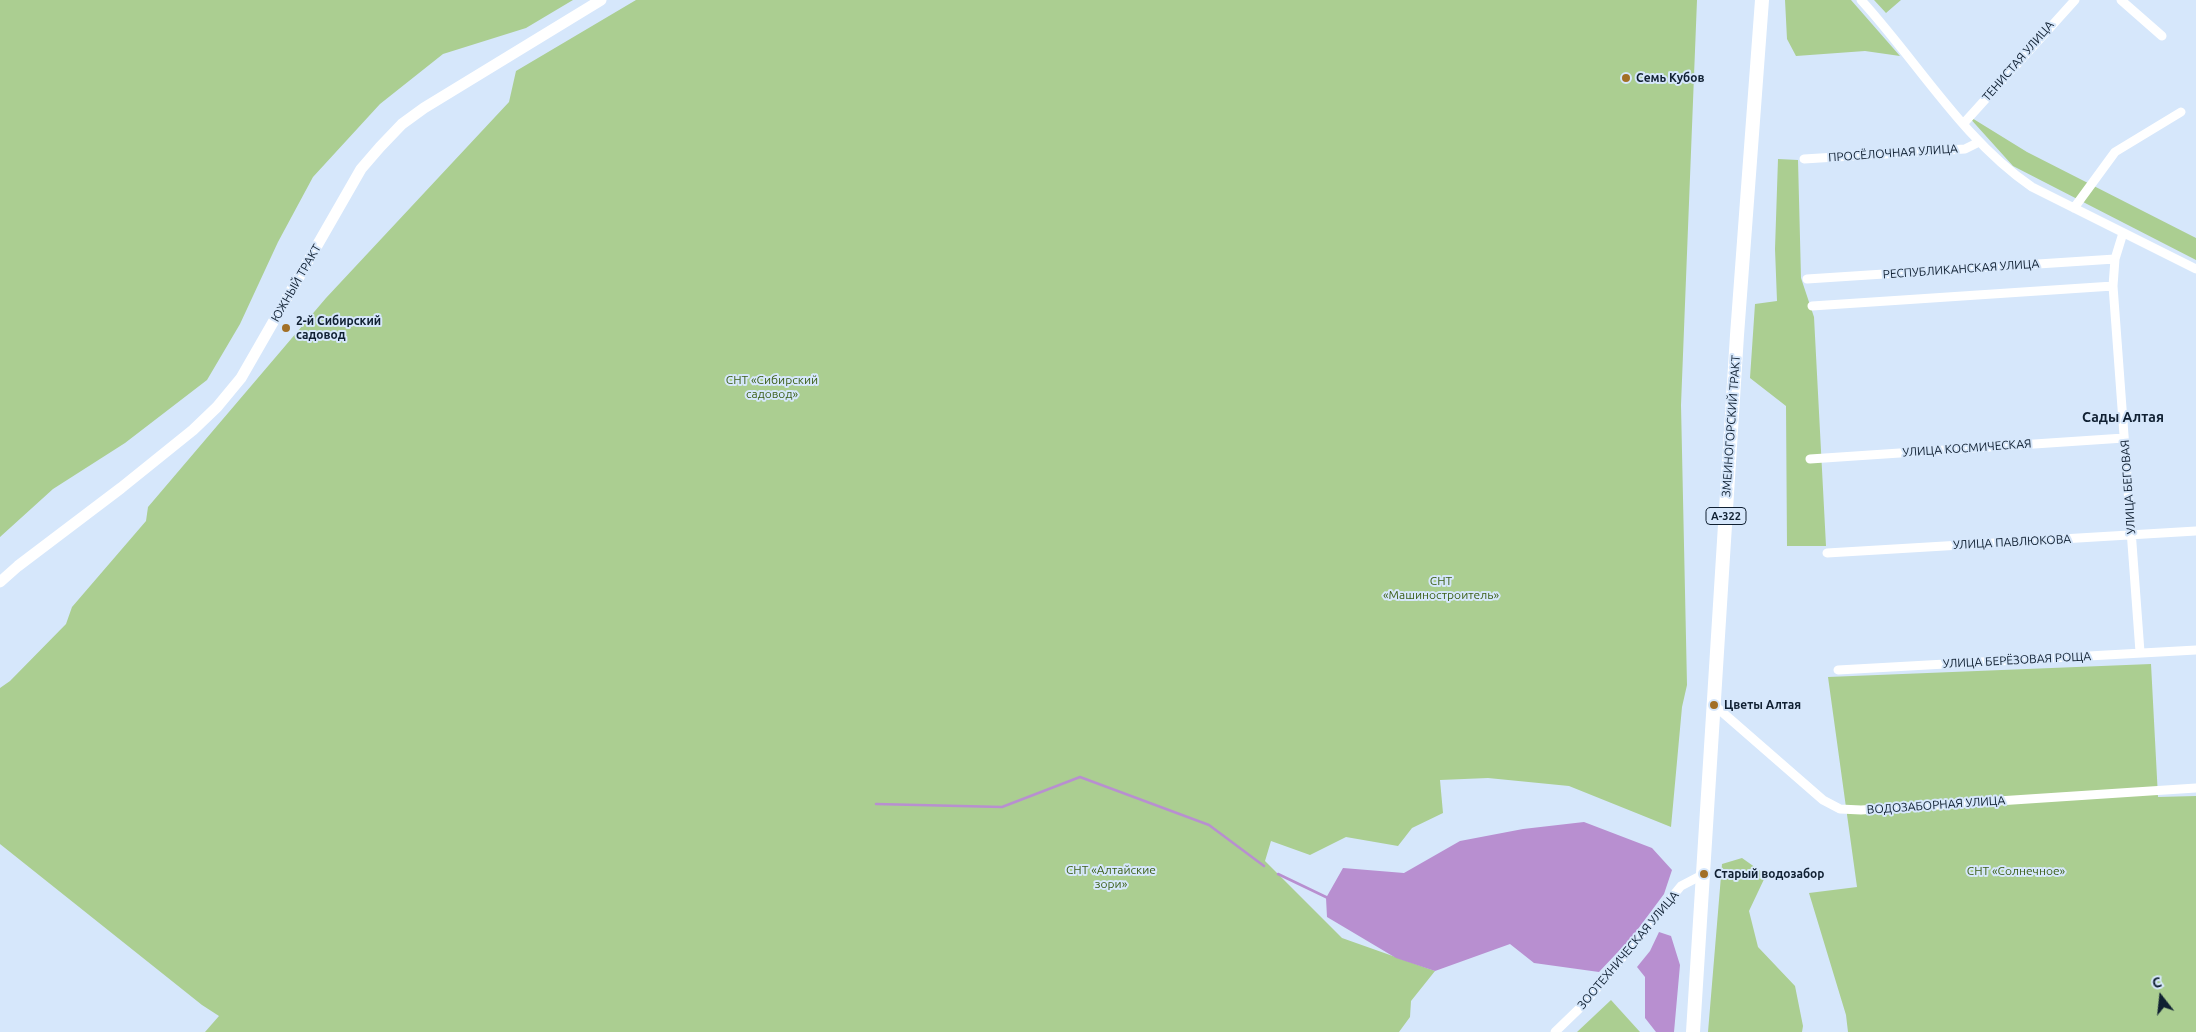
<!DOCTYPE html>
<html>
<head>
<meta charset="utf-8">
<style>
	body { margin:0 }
	#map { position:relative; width:2196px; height:1032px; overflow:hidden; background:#d6e7fb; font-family:Ubuntu,sans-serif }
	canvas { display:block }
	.north { position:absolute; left:2136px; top:972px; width:50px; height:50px; -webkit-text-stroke:4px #d6e7fb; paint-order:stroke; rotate:344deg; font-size:14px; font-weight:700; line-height:20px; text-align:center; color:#102032 }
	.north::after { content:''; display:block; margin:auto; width:18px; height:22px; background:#102032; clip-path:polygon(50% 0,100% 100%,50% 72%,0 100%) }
</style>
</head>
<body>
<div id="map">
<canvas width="2196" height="1032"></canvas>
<div class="north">С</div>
</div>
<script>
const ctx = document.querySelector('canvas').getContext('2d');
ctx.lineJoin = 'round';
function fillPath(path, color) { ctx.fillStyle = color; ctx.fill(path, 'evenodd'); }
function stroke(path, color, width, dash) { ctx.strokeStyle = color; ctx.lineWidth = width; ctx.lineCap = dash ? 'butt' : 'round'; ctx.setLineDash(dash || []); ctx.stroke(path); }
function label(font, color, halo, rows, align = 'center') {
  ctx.font = font + ' Ubuntu,sans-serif'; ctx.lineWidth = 4; ctx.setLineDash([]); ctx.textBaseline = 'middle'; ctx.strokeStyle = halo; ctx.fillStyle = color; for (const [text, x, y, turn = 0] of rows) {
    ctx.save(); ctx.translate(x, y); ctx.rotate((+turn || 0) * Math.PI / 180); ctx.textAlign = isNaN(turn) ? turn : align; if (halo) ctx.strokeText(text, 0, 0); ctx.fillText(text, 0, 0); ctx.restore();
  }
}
fillPath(new Path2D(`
	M0,0H573L526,28L443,54L380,104L313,177L278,242L240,324L207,380L125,443L53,489L0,537Z
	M636,0H1697L1681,405L1687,685L1682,707L1671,827L1569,786L1488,778L1440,780L1443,813L1412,828L1398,846L1346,837L1310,855L1271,841L1265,861L1342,938L1435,971L1411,1001L1410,1017L1399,1032H205L219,1016L202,1005L0,844V688L10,681L66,624L72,607L146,521L148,507L326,298L509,102L516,71Z
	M1785,0H1851L1900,56L1865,51L1796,56L1787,39Z
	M1874,0H1901L1886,13Z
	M1967,115L2027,152L2196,238V260L2013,166Z
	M1778,159L1798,160L1801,278L1814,317L1826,546H1787L1786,406L1750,378L1755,304L1777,301L1775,249Z
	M2151,664L2158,797L2196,796V1032H1848L1846,1015L1809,893L1857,887L1828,677Z
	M1742,858L1766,875L1749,911L1758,947L1795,986L1803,1026L1802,1032H1708L1722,864Z
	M1611,1000L1640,1032H1577Z`), '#abce91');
fillPath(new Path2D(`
	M1584,822L1652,848L1672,870L1664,894L1632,937L1599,972L1534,963L1510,944L1435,971L1396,958L1327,917L1326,898L1343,868L1404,873L1460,841L1523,829Z
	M1659,932L1671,936L1680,965L1674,1032H1656L1645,1018V977L1637,967L1650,951Z`), '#b88fd0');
stroke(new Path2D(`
	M876,804L1002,807L1080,777L1209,825L1264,866
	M1278,874L1328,898`), '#b88fd0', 2.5);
stroke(new Path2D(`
	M1861,0C1917,61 1963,140 2032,187L2196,269
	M2121,0L2162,36
	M1964,123L2075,0
	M1804,159L1965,149L1979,142
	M2074,208L2115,152L2181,112
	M2123,233L2115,259L2113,286L2140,652
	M1807,279L2115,259
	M1812,306L2113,286
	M1810,459L2124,438
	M1827,553L2196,531
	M1838,670L2196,650
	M1714,705L1823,800L1840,809L1861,810L2196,788
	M1555,1032L1585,1003L1681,886L1704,874`), '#fff', 9);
stroke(new Path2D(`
	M0,582L18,566L121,488L193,430L217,407L241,378L361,169L380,147L402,124L424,108L601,0`), '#fff', 11);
stroke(new Path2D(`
	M1693,1032L1737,335L1762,0`), '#fff', 14);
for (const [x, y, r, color] of [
	[1626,78,5,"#a26f26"],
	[286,328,5,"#a26f26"],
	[1714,705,5,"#a26f26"],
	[1704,874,5,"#a26f26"]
]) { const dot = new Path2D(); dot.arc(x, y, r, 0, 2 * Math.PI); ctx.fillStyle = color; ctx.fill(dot); stroke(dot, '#d6e7fb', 2); }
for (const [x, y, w] of [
	[1726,516,40]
]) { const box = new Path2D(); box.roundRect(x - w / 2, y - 8.5, w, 17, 4); ctx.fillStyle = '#d6e7fb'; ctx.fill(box); stroke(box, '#102032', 1); }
label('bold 11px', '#102032', null, [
	["А-322",1726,516]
]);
label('12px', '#102032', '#d6e7fb', [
	["ТЕНИСТАЯ УЛИЦА",2018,61,-49],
	["ПРОСЁЛОЧНАЯ УЛИЦА",1893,153,-4],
	["РЕСПУБЛИКАНСКАЯ УЛИЦА",1961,269,-4],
	["ЮЖНЫЙ ТРАКТ",296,283,-60],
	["ЗМЕИНОГОРСКИЙ ТРАКТ",1731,426,-86],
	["УЛИЦА КОСМИЧЕСКАЯ",1967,448,-4],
	["УЛИЦА БЕГОВАЯ",2128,487,-94],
	["УЛИЦА ПАВЛЮКОВА",2012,542,-3],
	["УЛИЦА БЕРЁЗОВАЯ РОЩА",2017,660,-3],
	["ВОДОЗАБОРНАЯ УЛИЦА",1936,805,-4],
	["ЗООТЕХНИЧЕСКАЯ УЛИЦА",1628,950,-50]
]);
label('bold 12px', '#102032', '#d6e7fb', [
	["Семь Кубов",1636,78],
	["2-й Сибирский",296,321],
	["садовод",296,335],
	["Цветы Алтая",1724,705],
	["Старый водозабор",1714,874]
], 'left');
label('12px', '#3b5e17', '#d6e7fb', [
	["СНТ «Сибирский",772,380],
	["садовод»",772,394],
	["СНТ",1441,581],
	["«Машиностроитель»",1441,595],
	["СНТ «Алтайские",1111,870],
	["зори»",1111,884],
	["СНТ «Солнечное»",2016,871]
]);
label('bold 14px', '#102032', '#d6e7fb', [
	["Сады Алтая",2123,417]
]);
</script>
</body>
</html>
